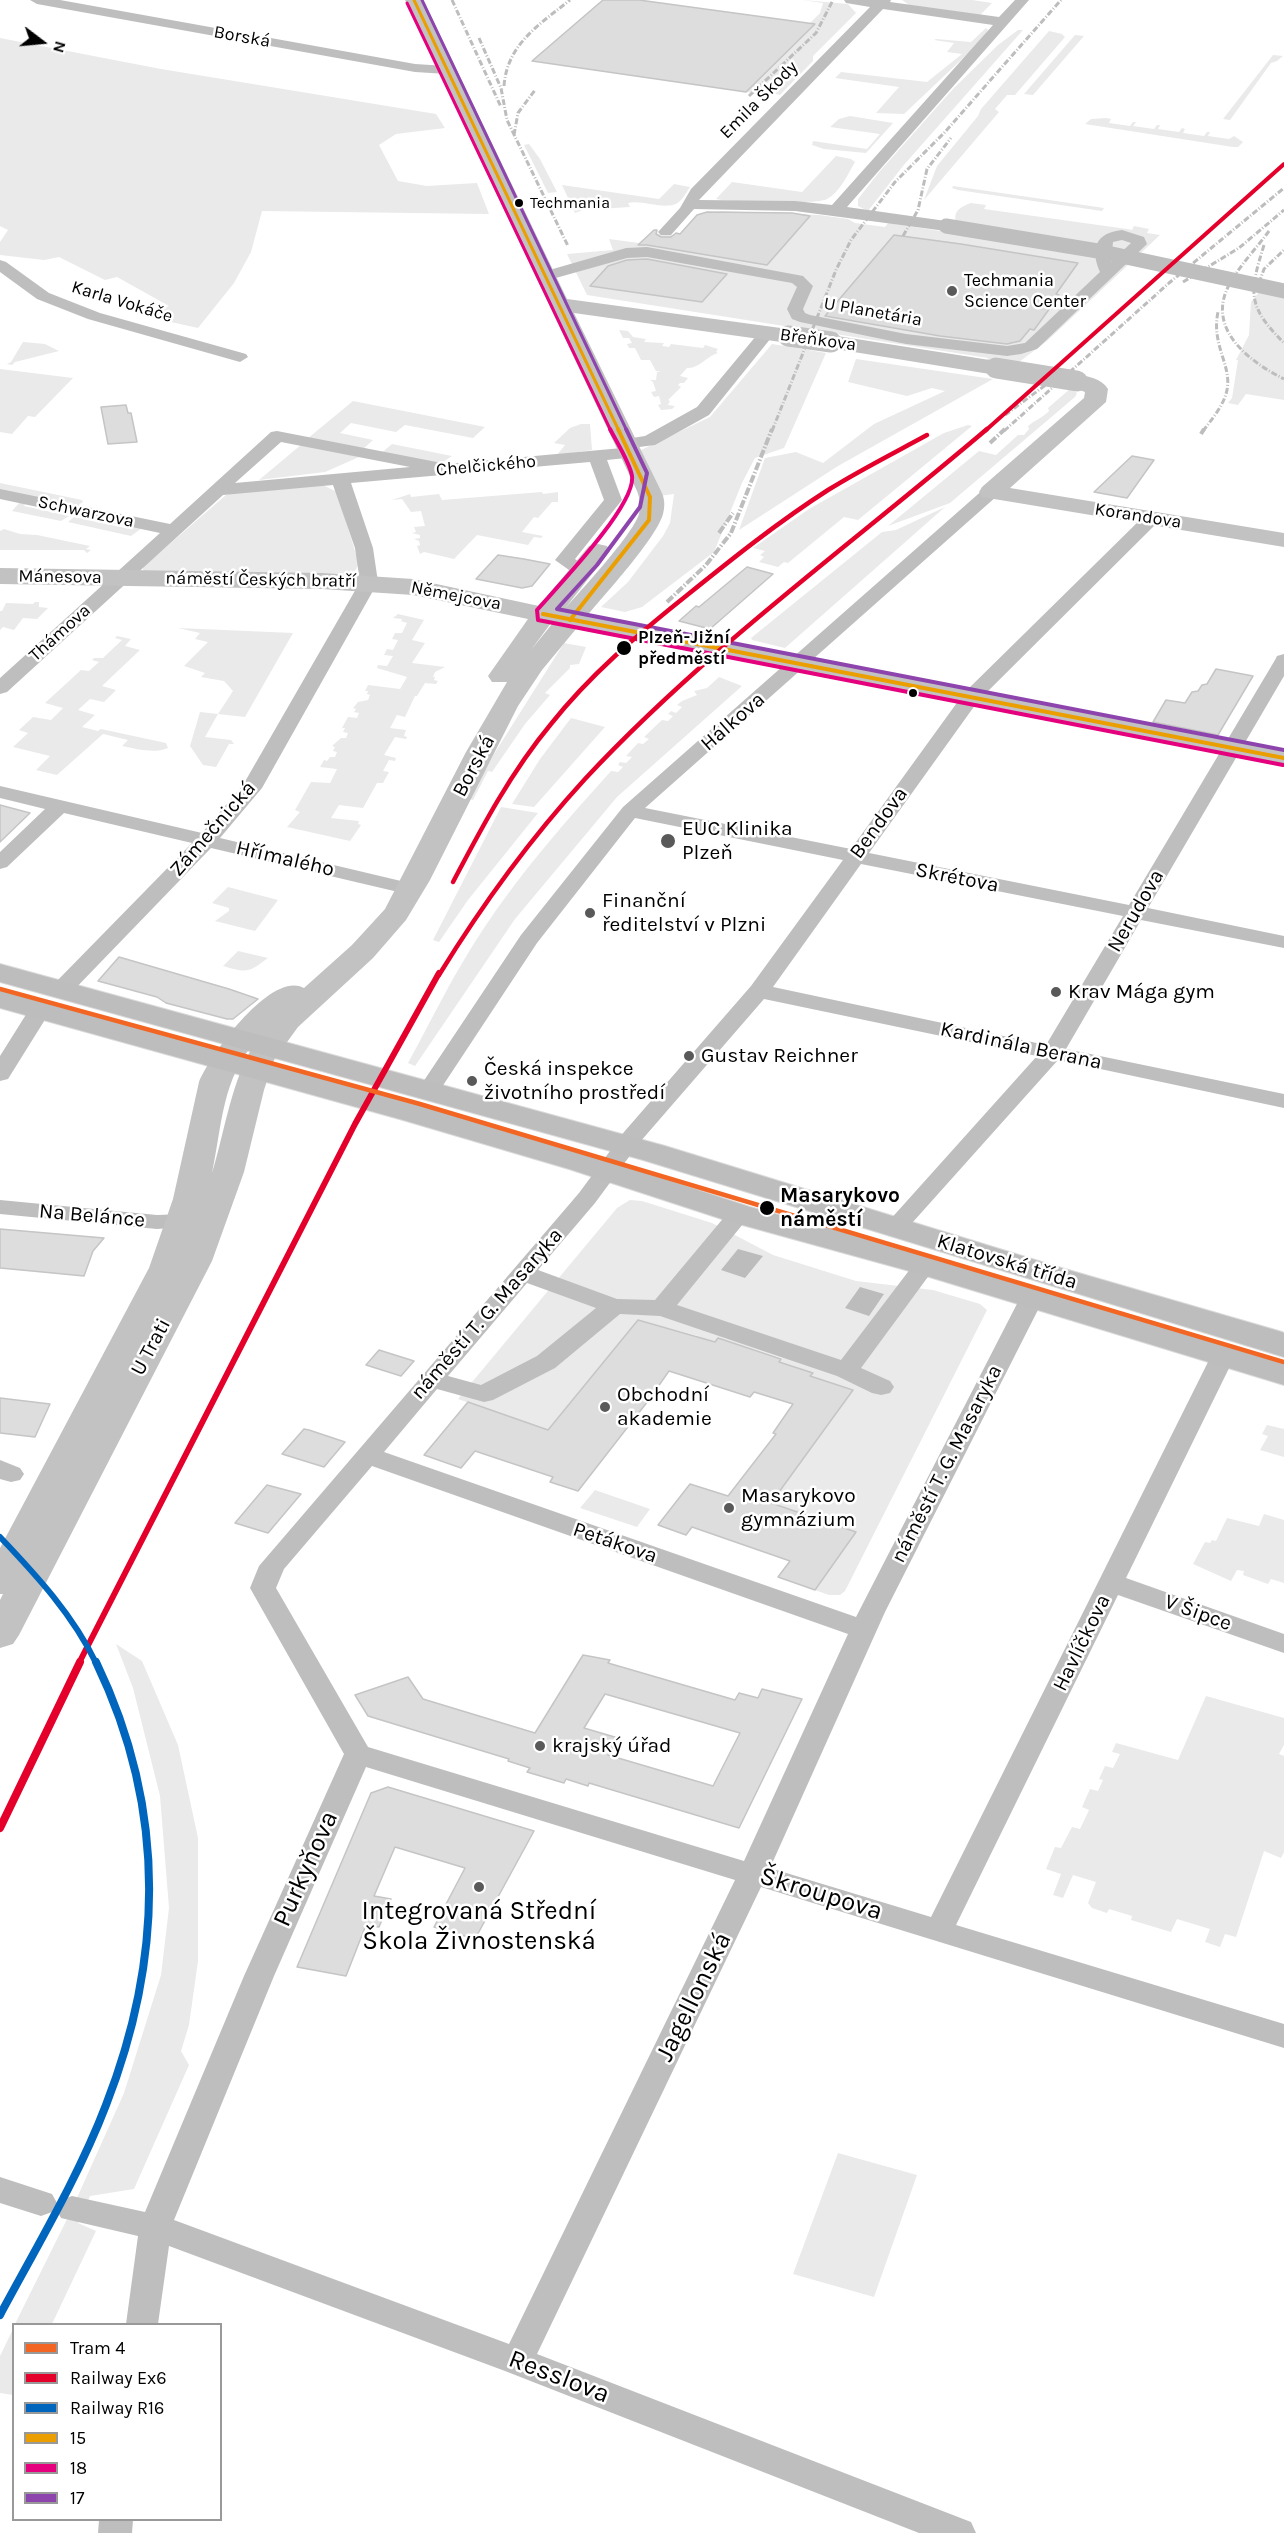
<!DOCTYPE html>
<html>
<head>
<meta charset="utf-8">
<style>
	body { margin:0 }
	#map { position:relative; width:1284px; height:2533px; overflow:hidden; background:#fff; font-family:Karla,sans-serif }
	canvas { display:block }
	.legend { position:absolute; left:12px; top:2323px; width:210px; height:198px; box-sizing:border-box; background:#fff; border:2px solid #999; margin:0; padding:8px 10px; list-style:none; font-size:18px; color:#000 }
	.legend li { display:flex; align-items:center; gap:12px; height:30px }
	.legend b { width:30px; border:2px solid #999 }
	.north { position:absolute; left:12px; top:12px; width:60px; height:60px; -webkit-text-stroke:4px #fff; paint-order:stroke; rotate:106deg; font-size:16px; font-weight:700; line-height:24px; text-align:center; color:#000 }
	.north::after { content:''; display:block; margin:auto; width:21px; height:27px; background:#000; clip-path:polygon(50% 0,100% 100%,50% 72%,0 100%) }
</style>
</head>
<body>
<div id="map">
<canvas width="1284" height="2533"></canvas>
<ul class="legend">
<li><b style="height:8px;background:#f26522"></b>Tram 4</li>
<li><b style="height:8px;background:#e4002b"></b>Railway Ex6</li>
<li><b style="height:8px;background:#0065bd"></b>Railway R16</li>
<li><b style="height:8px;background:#eb9e00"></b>15</li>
<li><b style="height:8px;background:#e5007d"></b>18</li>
<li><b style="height:8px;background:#8e44ad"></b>17</li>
</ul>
<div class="north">N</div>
</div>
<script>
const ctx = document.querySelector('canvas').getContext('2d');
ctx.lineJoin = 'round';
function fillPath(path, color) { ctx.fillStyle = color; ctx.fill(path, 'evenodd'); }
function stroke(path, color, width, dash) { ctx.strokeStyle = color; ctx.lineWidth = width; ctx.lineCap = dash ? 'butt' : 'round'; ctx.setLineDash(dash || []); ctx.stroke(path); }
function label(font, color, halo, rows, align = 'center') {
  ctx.font = font + ' Karla,sans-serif'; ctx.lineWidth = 5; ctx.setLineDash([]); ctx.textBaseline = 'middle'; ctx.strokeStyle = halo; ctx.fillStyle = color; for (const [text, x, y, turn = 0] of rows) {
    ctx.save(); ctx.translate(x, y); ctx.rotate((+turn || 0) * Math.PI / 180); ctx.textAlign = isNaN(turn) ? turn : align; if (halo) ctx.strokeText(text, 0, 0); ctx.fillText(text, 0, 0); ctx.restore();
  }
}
fillPath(new Path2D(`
	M802,0L848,4L856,13L813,56V61L780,95L763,91L760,94L746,92L815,24L810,23L820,13L823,3Z
	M902,0H972L992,3L980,15L909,5Z
	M986,28L988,30L980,42L904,114L876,113L899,87L835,78L841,72L927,82L962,54L947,52L954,43L934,40L936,39L971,42Z
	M1018,30H1023L903,166L868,211L858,206V199L880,171L953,89L998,45Z
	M1049,31L1062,34L1065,37L1015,95H1007L995,109L999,112L924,200L937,166L978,116L981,109Z
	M1075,35L1084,36L1033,95L1024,94Z
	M0,38L161,69L436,114L445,128L396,134L379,145L398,181L427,186L477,183L489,214L262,211L251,252L234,283L198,328L144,316L169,306L117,277L105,280L59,257L44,260L0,255V242L8,230L0,226Z
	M1273,55L1283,56L1277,61L1271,63L1230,120L1223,119Z
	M850,116L893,123L866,153L824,149L812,145L813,141L867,149L880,134L830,127L839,119Z
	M1106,118L1111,119L1109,123L1130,126L1133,122H1136L1133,126L1154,129L1157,125H1160L1158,129L1179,132L1182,128L1185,129L1183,133L1204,136L1207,132H1210L1208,136L1229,139L1234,136L1243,142L1238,147H1233L1085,124L1091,119Z
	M529,144L540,159L557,192L548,193L524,145Z
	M836,156L851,159L855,162C848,174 840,192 827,199C817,205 730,202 716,199L732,182L802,192Z
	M674,184L690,187C687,191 685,196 681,200C670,213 643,199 628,203L630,207L583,210L575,213L562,185L659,199Z
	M953,186L1104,208L1102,211L958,190L952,188Z
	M971,203L986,205L984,209L1127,229L1132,230L1134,226L1149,229L1147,233L1160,235L1047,341L1015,365L987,360L988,358L587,295L567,254L613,250L609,239L639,243L653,233L678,236L697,215L721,211L819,215L848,219L855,223L885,227L888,223L961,234C953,218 951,210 971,203Z
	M1259,292L1284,298V400L1246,394L1238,405L1228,403L1232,398L1238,360H1236L1249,335L1251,302Z
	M619,330L628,331L633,337L646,339L644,342L664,343L662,346L669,347L671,344L703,348L705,345L718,349L716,352L718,353C707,356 699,369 687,368L680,376L688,378L684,383H680L678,385L681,387L668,400L670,401L668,405L675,406L672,409L661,410L658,405L661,404L659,396L654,397L651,392L656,391L653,382L650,380H656L657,372L661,371H656L650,360H641L635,348H629L627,344L632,343L629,338H623Z
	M23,342L45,344L59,351L15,362L12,365L7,364L11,362Z
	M772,344L826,353L784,448L755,458L742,483L714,552L642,607L625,612L601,607L628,582L663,536L670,523L674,494L659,496L641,450L710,417Z
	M856,359L993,379L838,466L739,530L765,458L796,452L823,463L874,424L945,391L932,388L907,396L848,382Z
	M0,369L73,378L35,417L28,416L12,434L0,432Z
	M1071,388L1077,393L1075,397L950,503L888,526L979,451L996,455L1018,435H1024L1029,429L1028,426C1035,420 1042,418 1049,411L1048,408Z
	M353,401L485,427L473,438L405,425L396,432L351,423L340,433L373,440L361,451L307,439Z
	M581,424H590L592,450L557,455L565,445L554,443L570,428Z
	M968,425L972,426L858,520L844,517L788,563L784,562L778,567L759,562L764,557L760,555L765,551L753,548L809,509L944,433Z
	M302,444L359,457L325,472L259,480Z
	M392,444L452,456L440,464L379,455Z
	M0,483L82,500L83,502L77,506L0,490Z
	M315,485L325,486L337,492L359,564L355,571L346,575L147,573L143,570V567L226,495L233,493Z
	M542,492L543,494L558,492V502H552L538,518L534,517L522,532L543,536L541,538L534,537L528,545L477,535L454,559L424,552L420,554L417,546L420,545L419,541L414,539L420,538V535L412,533L416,532L414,527L425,526L421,511L411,512L402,499L392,500L410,494L411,497L439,494L442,500Z
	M20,502L25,504L24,506L69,516L61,521L12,511Z
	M945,507L785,648L752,640L751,638L882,532L896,530Z
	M74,517L125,528L131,526L142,528L131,536L68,522Z
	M4,529L20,534L37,535L90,546L86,549L91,550L87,553L84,550H0V531Z
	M35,602H39V607L48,608L37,619L23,618L14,630L3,627L0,630V611H2L6,603L33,604Z
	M398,614L424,620L412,640L425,643L412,663L445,667L435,672L433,677H435L434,680L438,681L436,684L425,683L417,696H415L405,717L397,715L390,728L406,730L404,736L407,737L406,739L395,737L384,755L396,758L395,761L389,760L383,771L389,772L383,783H377L363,808L339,805L331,818L359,821L358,824L361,825L350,841L287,827L300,812L295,810L311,782L330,783L337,769L320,767L324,760L327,761L330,757H335L337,752L333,751L335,747L332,746L341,738H346L348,733L343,732L345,728H342L348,717L357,718L359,713L354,712L356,709L353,708L358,702L368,700L370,695L367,694L368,691H365L368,685L400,689L407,677L377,668L378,665L387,666L393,656L384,655L387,649L393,650L398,640L392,639L395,633H402L407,623L401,621L402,619L393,618Z
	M178,628L293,633L245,717L218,714L205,737L231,740L234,744H229L216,767L203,765L190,746L200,712L218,714L233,691L224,681L201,677L205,673L184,666L208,642L195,639L200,633Z
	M117,636L131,639L125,646L140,650L102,686L116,690L104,702L90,699L78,710L95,715L82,727L98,731L101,729L166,743L168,748C154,754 137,749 122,746L128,740L103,734L57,775L36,770L50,756L13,747L28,733L19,730L33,717L51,720L63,708L45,703L81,670L89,671L99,662L92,660L94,658H103L122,640L115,638Z
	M564,643L586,647L579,664L570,665V668L545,693L550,695L525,724L492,772L488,771L473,800L470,799L494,754Z
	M719,677L742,686L617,797L515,919L415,1066L408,1063C432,1019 454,973 482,931C520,873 565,822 611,771L618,772L623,767L618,765L620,762L626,763L632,757L626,756L638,743L643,744L649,739L644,737L662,720L668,721L673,716L668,714L671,711L676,713L682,707L677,705L682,701L697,695L694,691L707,688Z
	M571,718L605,727L534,807L512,804L540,759Z
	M501,807L538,813L468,900L439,942L433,940Z
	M228,887L278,900L255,931L215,921L229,911V908L212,903Z
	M238,951L268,958C248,973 247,973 223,966Z
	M630,1200L642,1201L712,1223L773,1255L856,1281L933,1290L980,1304L987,1310L845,1591L840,1595H829L815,1590L856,1532L771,1503L853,1389L810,1376L812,1372L777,1365L782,1358L719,1338L713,1344L697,1339L698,1336L638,1320L539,1440L519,1420L458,1399L617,1208Z
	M1267,1425L1284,1429V1457L1260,1450L1268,1436L1262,1434Z
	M595,1490L650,1509L637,1527L580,1508Z
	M1264,1514L1284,1520V1583L1271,1579L1268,1584L1243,1575L1244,1571L1237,1570L1231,1581L1193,1564L1205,1542L1210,1543L1212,1540L1216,1541L1227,1518L1259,1526Z
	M116,1644L142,1661L178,1745L198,1838V1961L189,2025L181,2051L189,2065L134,2189L90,2196L78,2223L96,2231L52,2324H15L72,2209L124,2093L161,1975L169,1908L160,1796L133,1688Z
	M1206,1696L1284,1718V1745L1279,1754L1284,1756V1852L1281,1858L1264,1851L1236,1937L1225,1934L1220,1947L1205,1942L1210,1929L1177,1919L1171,1932L1131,1920L1132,1916L1109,1909L1107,1913L1092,1908L1088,1903L1096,1882L1073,1875L1063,1898L1053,1895L1061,1874L1046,1869L1055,1847L1061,1848L1072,1827L1080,1829L1089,1810L1082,1807L1090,1789L1098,1791L1103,1780L1099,1779L1105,1766L1113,1768L1120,1754L1112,1752L1116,1743L1178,1760Z
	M838,2153L917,2175L874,2297L793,2274Z
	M13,2329V2395L0,2393V2356Z`), '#eaeaea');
fillPath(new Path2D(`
	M738,1249L763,1256L745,1278L721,1270Z
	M860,1287L884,1294L869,1316L845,1308Z`), '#bcbcbc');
const building = new Path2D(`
	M603,0H639L815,24L746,92L532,61Z
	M707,212L792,213L810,216L767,265L647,245H638L654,230H657L656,234L661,237H671L676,233L680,234L697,215Z
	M894,235L961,244L1078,263L1056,294L1059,295L1050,308L1034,330L1030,329L1020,341L1007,344L940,336L825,316Z
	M647,259L727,274L702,302L590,286L608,266L627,260Z
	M126,405L128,413H131L137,442L108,444L101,407Z
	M1132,456L1154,460L1127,498L1094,492Z
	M498,555L524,559L550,564L532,586L522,588L476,579Z
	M747,567L773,574L710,629L679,621L696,606L699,607Z
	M1216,669L1253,676L1218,735L1153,722L1166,700L1185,703L1192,692L1198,691L1202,685L1207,684Z
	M0,805L30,813L0,842Z
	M119,957L229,989L258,999L233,1019H227L166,1003L157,997L98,981Z
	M0,1229L104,1238L93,1251L84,1276L32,1271L0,1268Z
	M638,1320L715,1342L718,1338L781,1359L779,1362L813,1373L810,1376L853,1390L771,1503L856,1532L815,1590L778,1577L790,1561L692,1527L686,1535L658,1525L690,1484L728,1496L776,1434L773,1433L793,1404L754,1392L750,1397L669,1371L648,1401L578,1491L550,1482L553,1477L475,1451L461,1468L424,1455L468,1402L548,1430Z
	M379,1350L414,1361L401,1376L366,1365Z
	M0,1398L50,1404L35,1437L0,1433Z
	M304,1429L309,1430L345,1442L324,1467L282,1454Z
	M267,1485L301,1494L268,1533L235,1523Z
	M583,1655L610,1660L608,1663L735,1700L739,1693L758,1698L762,1689L802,1699L739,1828L589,1783L588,1786L566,1779L564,1783L527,1772L530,1768L508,1761L509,1759L368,1716L355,1695L408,1677L423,1699L535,1733ZM605,1694L740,1733L713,1786L608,1755L618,1738L584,1728Z
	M388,1787L534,1831L475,1939L434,1927L465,1868L395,1847L374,1896L391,1899L379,1927L366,1925L346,1976L297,1967L371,1793Z`);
fillPath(building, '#ddd');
stroke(building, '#c5c5c5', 1.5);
const primary = new Path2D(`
	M0,964L665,1146L1058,1267L1282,1332L1284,1333V1357L643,1160L0,982Z
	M0,990L425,1106L591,1155L750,1207L937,1258L1284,1363V1385L913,1272L728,1221L569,1169L403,1120L0,1008Z`);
stroke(primary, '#dbdbdb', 2);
fillPath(new Path2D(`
	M30,0H60L415,64L447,66L454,70L447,74L415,72L37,4Z
	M844,0H891L890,2L999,17L1015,0H1029L847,207L946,221L951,223L954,226L951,229L946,231L795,211L694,209L671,235H661L658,232L680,208L691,189L870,7L846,3ZM883,9L993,25L832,205L795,201L699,200Z
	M1122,230L1144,237L1147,244L1037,349L1021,354L1007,356L906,344L800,322L792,319L787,309L797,287L792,283L647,257L627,258L545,281L537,276L539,273L626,248L647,247L803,276L813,286L803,309L805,313L810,315L906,334L1007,346L1025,343L1100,272C1090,249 1095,233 1122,230ZM1122,240L1131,243L1111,262L1113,242Z
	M0,260L6,262L49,293L100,313L246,354L248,357L240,362L88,319L37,299L0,272Z
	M767,328L775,333L709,415L655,445L631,448L638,453L635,457L607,460L622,500L575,559L591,571L588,575H576L555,560L604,500L590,462L351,483L373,548L378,582L262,788L220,838L401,881L404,885L401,889L394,891L211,848L69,995L61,997L53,995L50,990L53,985L192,843L64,813L7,867L0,869V852L45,809L0,798V786L202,833L243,785L360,582L355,548L333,485L223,495L7,692L0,694V678L160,533L0,499V489L170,524L271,432L277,431L447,464L622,448L616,444L619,440L645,436L697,407L761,330ZM281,442L410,467L235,483Z
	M991,487L997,488L1000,492L997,496L645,808L851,849L964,693L1146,514H1158L1161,518L1158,522L978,701L869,853L1129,905L1275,660L1277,656L1284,654V676L1148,908L1284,936V948L1141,920L1066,1049L1284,1094V1108L1058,1060L904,1232L896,1234L888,1232L884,1227L888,1222L1037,1056L764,999L640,1142L595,1203L538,1270L617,1299L655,1300L731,1209L739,1207L747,1209L751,1214L747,1219L677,1305L841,1360L917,1260L925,1258L933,1260L937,1265L933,1270L861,1368L890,1381L894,1387L890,1393L881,1395L872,1393L837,1376L660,1316L620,1314L555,1368L493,1400L484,1402L437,1389L384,1452L856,1617L1020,1298L1023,1293L1032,1290L1041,1293L1044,1298L885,1612L770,1868L931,1917L1211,1356L1214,1350L1223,1348L1232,1350L1235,1356L1126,1578L1284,1634V1653L1118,1595L956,1925L1284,2024V2048L761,1887L537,2354L971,2522L976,2533H919L505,2371L169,2246L158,2324H126L138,2236L61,2218L56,2209L61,2200L72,2196L145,2212L244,1976L344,1754L250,1588L259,1566L579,1193L624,1132L751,986L843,860L635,818L537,943L436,1096L428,1098L420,1096L417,1091L521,935L623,807L985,488ZM861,864L1123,916L1046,1045L773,987ZM527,1283L596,1308L537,1356L481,1385L448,1376ZM372,1466L848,1634L744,1861L368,1747L276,1588L284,1569ZM366,1767L735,1880L509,2344L174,2220L274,1976Z
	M40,1003L48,1005L51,1010L8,1079L0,1081V1056L32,1005Z
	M0,1200L157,1215L185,1214L193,1216L197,1221L193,1226L157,1229L0,1214Z
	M0,1460L20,1468L24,1474L20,1480L11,1482L0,1479Z
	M0,2177L52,2194L57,2203L52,2212L41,2216L0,2203Z
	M99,2520H133L132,2533H98Z`), '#bebebe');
fillPath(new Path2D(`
	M405,0H423L567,299L788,329L796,331L799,336L796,341L788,343L574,313L661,491C665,499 665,506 663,514C656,539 605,594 587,616L1284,750V766L576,629L542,670L518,706L430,880L406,920L373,958L298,1027L274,1060L264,1090L244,1172L212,1261L19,1635L13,1644L0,1648V1600L3,1594H0V1548L149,1268L173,1199L199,1082C210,1055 271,970 304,988L352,945L385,909L466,752L507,682H492L488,676L528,619L413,595L322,589L0,584V568L322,573L413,579L539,606L589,546L598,544L607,546L610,551L563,611C581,590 632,536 639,514C641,506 640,499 637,491ZM551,623L552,624L531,650ZM256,1041C231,1081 226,1127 212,1173C222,1126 222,1078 256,1041Z
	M831,335L996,361L1004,363L1007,368L1004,373L996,375L823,347L820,342L823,337Z
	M1077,374C1089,377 1101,378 1108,389L1106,402L1010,488L1284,533V547L982,497L979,492L982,487L1084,398L1085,392L1069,386L1066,381L1069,376Z`), '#c2c2c2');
fillPath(primary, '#bdbdbd');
stroke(new Path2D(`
	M452,0L501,107
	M479,38L501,88L507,120L568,246
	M504,86C507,44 540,24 570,0
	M749,96L816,33L833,0
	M514,135L518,113L535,90
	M1269,231C1256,249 1238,267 1228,287C1207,330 1250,362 1284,379
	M903,236L918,210L927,169L951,138
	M1264,245C1249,293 1247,306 1284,343
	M1183,282L1239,248L1284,210
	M1259,283L1264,269L1284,250
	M1005,415L1047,384
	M772,431L836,270L851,240L895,182L944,133L1061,0
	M1004,431L1169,283L1284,188
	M1203,431C1212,419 1224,405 1227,390C1232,365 1211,345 1218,312`), '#bdbdbd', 3, [6, 2, 1, 2]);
stroke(new Path2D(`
	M1201,434L1204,429
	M990,443L1005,429
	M719,533L733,513
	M667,602L706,565L731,533L772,429`), '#bdbdbd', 4, [8, 2, 1.5, 2]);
stroke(new Path2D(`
	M946,226L1098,251L1284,291`), '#bebebe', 15);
stroke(new Path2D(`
	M788,336L831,342
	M996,368L1077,381`), '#c2c2c2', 21);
stroke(new Path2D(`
	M414,0L619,431`), '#eb9e00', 3);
stroke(new Path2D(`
	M543,614L1284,758
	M570,620L649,520L650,497L618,429`), '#eb9e00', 4);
stroke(new Path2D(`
	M407,3L611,431`), '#e5007d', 3);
stroke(new Path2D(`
	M610,429C616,441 630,463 632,476C636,505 558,586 537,610L538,620L1283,765`), '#e5007d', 4);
stroke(new Path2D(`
	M422,0L627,431`), '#8e44ad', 3);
stroke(new Path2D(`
	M626,429L647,473L640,507L597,565L557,609L1284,750`), '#8e44ad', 4);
stroke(new Path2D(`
	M985,431L1284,164`), '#e4002b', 4);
stroke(new Path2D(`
	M453,882C482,827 511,772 551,724C590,675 637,635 686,596C732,559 778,522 828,490C860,470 894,453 927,435
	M439,975C482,905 530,839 585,779C706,649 852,544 987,429`), '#e4002b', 4.5);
stroke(new Path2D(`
	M79,1663L355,1124L439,973`), '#e4002b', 6);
stroke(new Path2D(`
	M0,1828L80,1662`), '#e4002b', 8);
stroke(new Path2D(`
	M0,1537C37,1576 73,1615 96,1663`), '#0065bd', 6);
stroke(new Path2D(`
	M0,2315C37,2246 78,2178 106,2105C164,1956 166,1807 96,1662`), '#0065bd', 8);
stroke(new Path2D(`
	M0,989L420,1104L1284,1362`), '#f26522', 4.5);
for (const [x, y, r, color] of [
	[519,203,5,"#000"],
	[952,291,6,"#595959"],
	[624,648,8,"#000"],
	[913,693,5,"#000"],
	[668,841,8,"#595959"],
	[590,913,6,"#595959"],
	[1056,992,6,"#595959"],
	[689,1056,6,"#595959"],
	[472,1081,6,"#595959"],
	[767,1208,8,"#000"],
	[605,1407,6,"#595959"],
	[729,1508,6,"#595959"],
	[540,1746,6,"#595959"],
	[479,1887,6,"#595959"]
]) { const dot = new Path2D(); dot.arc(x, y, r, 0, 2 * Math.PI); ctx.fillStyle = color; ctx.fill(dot); stroke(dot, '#fff', 2); }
label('16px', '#000', '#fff', [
	["Techmania",530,203]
], 'left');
label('18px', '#000', '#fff', [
	["Borská",242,37,10],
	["Emila Škody",759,100,-45],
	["Karla Vokáče",122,302,17],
	["U Planetária",873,312,10],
	["Břeňkova",818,340,8],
	["Chelčického",486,466,-5],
	["Schwarzova",86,512,12],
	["Korandova",1138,516,9],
	["Mánesova",60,577,1],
	["náměstí Českých bratří",261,580,1],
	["Němejcova",456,596,11],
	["Thámova",60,633,-42]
]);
label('18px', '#000', '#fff', [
	["Techmania",964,281],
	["Science Center",964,302]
], 'left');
label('bold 18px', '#000', '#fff', [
	["Plzeň-Jižní",638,638],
	["předměstí",638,659]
], 'left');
label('21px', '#000', '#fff', [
	["Hálkova",733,722,-41],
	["Borská",474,766,-62],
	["Bendova",879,823,-54],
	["Zámečnická",213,829,-49],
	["Hřímalého",285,859,13],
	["Skrétova",957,878,11],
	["Nerudova",1136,911,-60],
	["Kardinála Berana",1021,1046,12],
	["Na Belánce",92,1216,5],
	["Klatovská třída",1007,1262,17],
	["náměstí T. G. Masaryka",487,1314,-49],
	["U Trati",151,1347,-62],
	["náměstí T. G. Masaryka",947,1464,-63],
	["Petákova",615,1543,19],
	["V Šipce",1198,1613,20],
	["Havlíčkova",1082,1643,-64]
]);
label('21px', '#000', '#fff', [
	["EUC Klinika",682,829],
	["Plzeň",682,853],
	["Finanční",602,901],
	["ředitelství v Plzni",602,925],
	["Krav Mága gym",1068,992],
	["Gustav Reichner",701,1056],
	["Česká inspekce",484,1069],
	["životního prostředí",484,1093],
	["Obchodní",617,1395],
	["akademie",617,1419],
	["Masarykovo",741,1496],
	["gymnázium",741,1520],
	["krajský úřad",552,1746]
], 'left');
label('bold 21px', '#000', '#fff', [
	["Masarykovo",780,1196],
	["náměstí",780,1220]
], 'left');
label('26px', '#000', '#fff', [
	["Purkyňova",306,1869,-66],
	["Škroupova",821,1894,17],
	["Jagellonská",694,1997,-64],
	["Resslova",559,2377,21]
]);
label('26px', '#000', '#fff', [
	["Integrovaná Střední",479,1912],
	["Škola Živnostenská",479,1942]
]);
</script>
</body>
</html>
